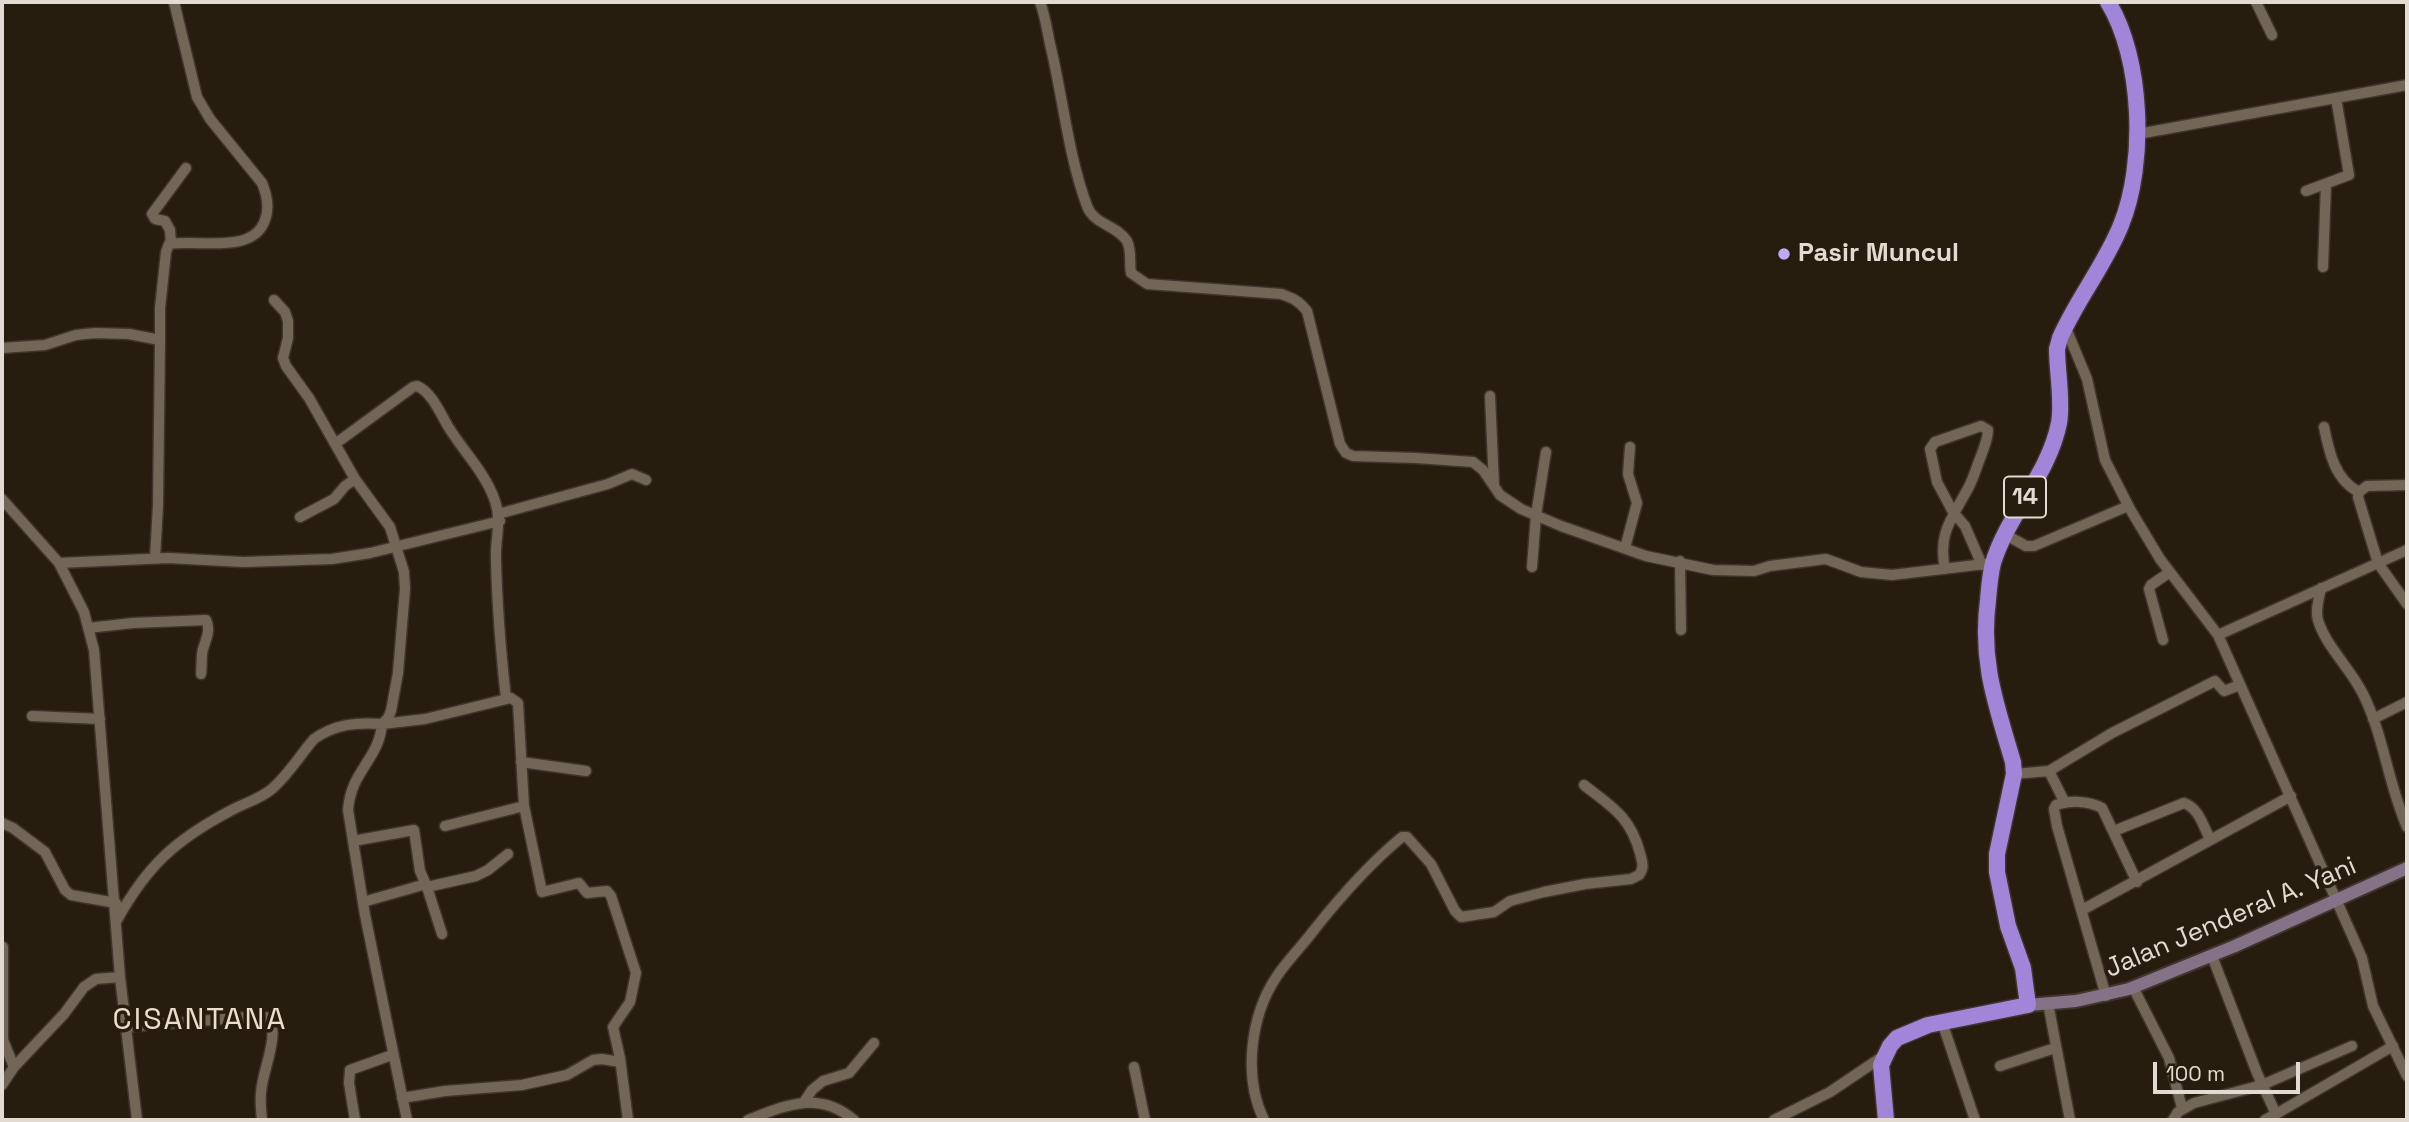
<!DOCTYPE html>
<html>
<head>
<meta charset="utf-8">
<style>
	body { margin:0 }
	#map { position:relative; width:2409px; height:1122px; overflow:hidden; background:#271d0f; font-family:"Space Grotesk",sans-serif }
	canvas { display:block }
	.frame { position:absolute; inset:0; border:4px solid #e2dbd1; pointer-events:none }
	.scale { position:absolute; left:2153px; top:1062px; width:147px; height:32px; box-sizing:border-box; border:4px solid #e2dbd1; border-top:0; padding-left:9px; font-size:21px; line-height:24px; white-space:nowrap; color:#e2dbd1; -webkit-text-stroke:5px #271d0f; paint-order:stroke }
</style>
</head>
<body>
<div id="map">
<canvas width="2409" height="1122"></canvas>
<div class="frame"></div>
<div class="scale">100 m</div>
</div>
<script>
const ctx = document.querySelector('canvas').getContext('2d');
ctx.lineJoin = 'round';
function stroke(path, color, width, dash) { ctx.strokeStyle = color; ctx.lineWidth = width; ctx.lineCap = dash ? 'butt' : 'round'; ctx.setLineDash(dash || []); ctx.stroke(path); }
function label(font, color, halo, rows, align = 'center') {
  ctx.font = font + ' "Space Grotesk",sans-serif'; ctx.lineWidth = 7; ctx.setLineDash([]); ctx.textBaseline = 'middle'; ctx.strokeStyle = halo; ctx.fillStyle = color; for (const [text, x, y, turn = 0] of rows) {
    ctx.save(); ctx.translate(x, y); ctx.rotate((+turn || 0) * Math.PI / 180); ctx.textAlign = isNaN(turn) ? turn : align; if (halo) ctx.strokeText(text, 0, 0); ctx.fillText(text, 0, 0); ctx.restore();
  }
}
const minor = new Path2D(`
	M1040,2C1045,15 1047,30 1050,44C1063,97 1068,155 1087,206C1094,225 1117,225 1127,241C1132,251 1129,262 1131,273L1147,284L1281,294C1293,298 1299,301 1307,311L1340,444L1346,453L1353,456L1416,458L1473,462L1483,470L1500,495L1521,509L1561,526L1646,556L1713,570L1754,571L1770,566L1826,559L1861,572L1892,575L1993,563
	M2256,2L2272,35
	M2138,134L2407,85
	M2306,191L2349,175L2336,98
	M171,243L170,230L165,221L155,219L152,214L186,168
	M2323,267L2326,184
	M2065,326L2087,379L2105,460L2130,509L2160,559L2218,635
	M2,348L45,345L76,335L95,333L129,334L160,340V308L166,252L169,244C198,239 253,255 265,220C270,207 267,195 262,183L210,119L197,97L174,2
	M1490,396L1494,485
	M2324,427C2329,452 2335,480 2359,492
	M335,444L413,387L417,386C432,392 441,415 449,428C464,452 486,474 495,501C502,521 495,539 496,559C497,606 501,653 506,699
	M2407,485L2367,486L2359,492L2358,497L2378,563L2407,604
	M2,499L59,563L84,612L94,650L120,977L137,1120
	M498,514L608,484L632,474L646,480
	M300,517L334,499L345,486L355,479
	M2006,535L2026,546H2034L2128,506
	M1625,548L1637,503L1628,474L1630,447
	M2407,550L2218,635L2351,933L2362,958L2373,1006L2407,1076
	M155,558L158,505L160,340
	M1680,561L1681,630
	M59,563L168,558L243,562L332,559L370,553L500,521
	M1532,567L1536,515L1546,452
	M1945,569C1938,535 1950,521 1966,492C1973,481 1976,468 1981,456C1984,447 1988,439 1988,430L1981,426L1935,442L1930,449L1937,482L1953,512L1965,526L1982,565
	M2321,588C2319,599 2315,610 2318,620C2325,645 2351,669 2363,694C2384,736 2388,784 2407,827
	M88,628L133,623L206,620C211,630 206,639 203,649C201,656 202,666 201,674
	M2163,640L2149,589L2151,585L2170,572
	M32,716L100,719
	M2373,719L2407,702
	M521,762L586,771
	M2049,771L2112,733L2215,681L2224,691L2240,685
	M2014,774L2049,771L2065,803
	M2,823L13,828L45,852L65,890L71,895L116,903
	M445,826L524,806L542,892L579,883L587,893L607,891L611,896L636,973L630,1002L613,1027L620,1058L628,1120
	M2114,831L2184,803C2199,808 2203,826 2210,839
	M353,841L414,830L420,871L427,887L442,934
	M427,887L476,876L488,870L508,854
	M363,902L426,884
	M2082,910L2291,796
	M117,920C147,866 175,840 230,811C244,803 261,799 273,788C289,774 300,755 314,739C335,724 357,722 382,724L388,718L391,711L398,673L405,589L404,572L390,527L355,479L309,398L286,366L283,358L288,338V321L285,312L274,300
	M3,947V1040L14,1067
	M2212,956L2257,1073L2276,1114L2393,1046
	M2133,987L2169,1058L2182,1108
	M2106,996L2057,826L2054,809L2056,805C2070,800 2089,801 2102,808L2137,882
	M2048,1003L2070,1120
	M1942,1022L1975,1120
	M126,1027L260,1016L269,1018C280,1036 262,1071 261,1093C260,1102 261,1111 262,1120
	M2000,1066L2055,1048
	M1134,1067L1145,1120
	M2,1085L14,1067L64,1014L84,987L96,979L120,977
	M402,1098L445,1091L522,1085L567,1075L593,1060L602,1059L620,1062
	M804,1102L812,1090L823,1081L849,1073L874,1043
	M355,1120L349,1083L350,1070L392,1055
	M407,1120L365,915L348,810C351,770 379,760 382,724L425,719L511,698L518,703L524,806
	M748,1120C786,1105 819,1090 854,1120
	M1264,1120C1243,1077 1250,1016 1277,976C1288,960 1302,946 1314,930C1341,896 1369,864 1402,837H1407L1431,864L1455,911L1461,917L1494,912L1510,901L1544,892L1585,884L1631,879L1639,875C1645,867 1642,862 1640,853C1630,816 1612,807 1584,785
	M1774,1120L1830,1092L1882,1057
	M2173,1120L2178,1112L2194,1103L2262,1085L2352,1046
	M2265,1120L2276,1114`);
const secondary = new Path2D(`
	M2028,1005L2076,1001L2129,989L2235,946L2407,868`);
const trunk = new Path2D(`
	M1886,1120L1881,1065L1890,1046L1897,1038L1928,1025L2028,1005L2023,968L2008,926L1997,872V854L2014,774L2013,762C1996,704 1980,662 1988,600C1989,588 1990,575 1993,563C2008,514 2049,474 2059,423C2063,402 2057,371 2057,349L2060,338C2077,299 2105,265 2121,225C2146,164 2143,59 2108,2`);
stroke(minor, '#3e362e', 13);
stroke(secondary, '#3e362e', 16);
stroke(trunk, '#3e362e', 19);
stroke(minor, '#726656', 10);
stroke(secondary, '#847287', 12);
stroke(trunk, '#a185d9', 16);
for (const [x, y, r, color] of [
	[1784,254,7,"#bda9f5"]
]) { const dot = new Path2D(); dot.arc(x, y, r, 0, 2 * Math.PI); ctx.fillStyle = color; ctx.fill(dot); stroke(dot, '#271d0f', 2.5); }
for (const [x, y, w] of [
	[2025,497,42]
]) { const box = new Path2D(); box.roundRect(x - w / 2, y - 20.5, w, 41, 5); ctx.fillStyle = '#271d0f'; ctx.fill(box); stroke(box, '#e2dbd1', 2); }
label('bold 24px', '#e2dbd1', null, [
	["14",2025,497]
]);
label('bold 26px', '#e2dbd1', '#271d0f', [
	["Pasir Muncul",1798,254]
], 'left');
label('26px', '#e2dbd1', '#271d0f', [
	["Jalan Jenderal A. Yani",2231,918,-23]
]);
ctx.letterSpacing = '2px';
label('30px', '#ebdecb', '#271d0f', [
	["CISANTANA",200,1021]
]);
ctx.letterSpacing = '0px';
</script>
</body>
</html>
